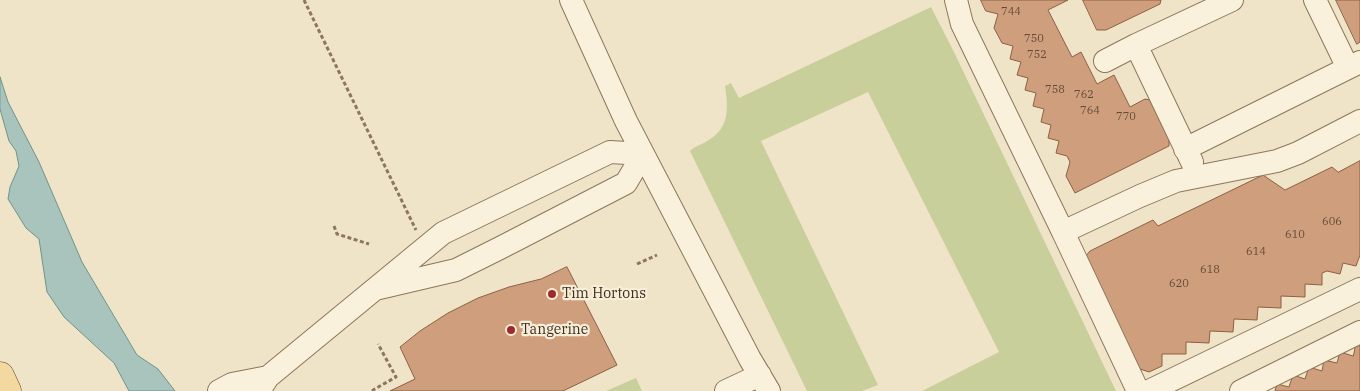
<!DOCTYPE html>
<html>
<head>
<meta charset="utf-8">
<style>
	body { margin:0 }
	canvas { display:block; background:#f0e4c8 }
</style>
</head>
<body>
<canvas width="1360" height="391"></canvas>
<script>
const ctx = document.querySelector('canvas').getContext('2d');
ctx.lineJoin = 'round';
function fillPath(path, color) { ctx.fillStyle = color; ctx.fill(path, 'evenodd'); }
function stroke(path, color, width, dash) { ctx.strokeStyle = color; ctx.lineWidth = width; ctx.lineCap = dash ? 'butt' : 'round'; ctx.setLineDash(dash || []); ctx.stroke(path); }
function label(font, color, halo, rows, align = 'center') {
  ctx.font = font + ' "IBM Plex Serif",serif'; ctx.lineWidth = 4.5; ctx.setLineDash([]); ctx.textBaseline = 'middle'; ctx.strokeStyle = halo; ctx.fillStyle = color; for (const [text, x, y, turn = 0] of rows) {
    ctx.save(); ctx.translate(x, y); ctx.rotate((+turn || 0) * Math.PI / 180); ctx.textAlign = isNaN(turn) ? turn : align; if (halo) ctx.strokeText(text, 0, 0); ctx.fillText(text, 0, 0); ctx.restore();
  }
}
fillPath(new Path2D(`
	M931,7L954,52L1116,391H922L999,352L868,92L761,141L878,385L862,391H807L690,151C696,145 704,144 710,139C730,127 728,106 725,86L731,83L739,98Z
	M636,378L642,391H606Z`), '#c9cf9b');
const water = new Path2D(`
	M0,77L8,102L39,162L82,262L137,355L158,369L175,391H129L114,363L64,317L47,292L39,239L26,228L8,199L10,187L19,166L16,151L9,141L0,109Z`);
fillPath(water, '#a9c4bc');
stroke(water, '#6f938a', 1);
const building = new Path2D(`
	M981,0H1068L1048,10L1072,57L1081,52L1097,84L1114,75L1130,107L1145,99L1150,100L1169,139V146L1075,193L1066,176L1070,162L1067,156L1056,153L1059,141L1048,138L1051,125L1041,122L1044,109L1033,106L1036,93L1025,90L1028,78L1017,75L1021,62L1010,59L1013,46L1002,43L994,28L998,14L986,11Z
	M1083,0H1161L1160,4L1106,30H1097Z
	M1336,0H1360V42L1357,44Z
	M1360,161V255L1356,266L1343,263L1340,274L1327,271L1322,273V285L1305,284V297L1281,296V308L1258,307L1257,320L1234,319L1233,332L1210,331L1209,343L1186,342V354H1162V366L1149,372L1140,369L1085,257L1090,251L1153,220L1158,226L1263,175L1285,190L1332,167L1338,172Z
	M567,267L617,365L563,391H390L415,379L400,347L420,331L448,313L478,298L509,287L541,279Z
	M1356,345L1360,346V391H1275L1277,384L1289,387L1293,375L1305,379L1309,367L1322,371L1324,360L1337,363L1340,352L1353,356Z`);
fillPath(building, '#cf9f7d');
stroke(building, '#8d5f41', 1);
const minor = new Path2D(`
	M571,0L626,121L750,359L769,391
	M956,0L962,24L1063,232L1140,196L1176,181L1277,161L1298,153L1360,121
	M1315,0L1348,68L1360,62
	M1136,45L1232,0
	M1105,61L1136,45L1192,162
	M1185,149L1348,68
	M1063,232L1138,391
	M219,391L232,384L268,377
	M259,391L268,377L443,233L610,152L643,154L626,183L500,248L456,270L375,289
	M726,391L760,375
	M1149,391L1360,289
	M1241,391L1360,332`);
const major = new Path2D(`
	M0,376L7,391`);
stroke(minor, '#8d765c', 24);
stroke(major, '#5b4430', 29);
stroke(new Path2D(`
	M304,0L416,230
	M334,226L337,234L369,244
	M637,264L657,255
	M374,391L373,390L396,377L378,344`), '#8d765c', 3, [4, 2.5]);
stroke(minor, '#faf1dc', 22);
stroke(major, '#f3d9a0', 28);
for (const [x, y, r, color] of [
	[552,294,5,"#9e2a2b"],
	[511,330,5,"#9e2a2b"]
]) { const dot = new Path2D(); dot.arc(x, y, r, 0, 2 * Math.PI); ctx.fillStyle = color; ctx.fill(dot); stroke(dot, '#f7eed8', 2); }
label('11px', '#624a37', null, [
	["744",1011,12],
	["750",1034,39],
	["752",1037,55],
	["758",1055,90],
	["762",1084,95],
	["764",1090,111],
	["770",1126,117],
	["606",1332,222],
	["610",1295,235],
	["614",1256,252],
	["618",1210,270],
	["620",1179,284]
]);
label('14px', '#3d2e20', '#f7eed8', [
	["Tim Hortons",562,294],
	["Tangerine",521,330]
], 'left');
</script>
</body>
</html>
